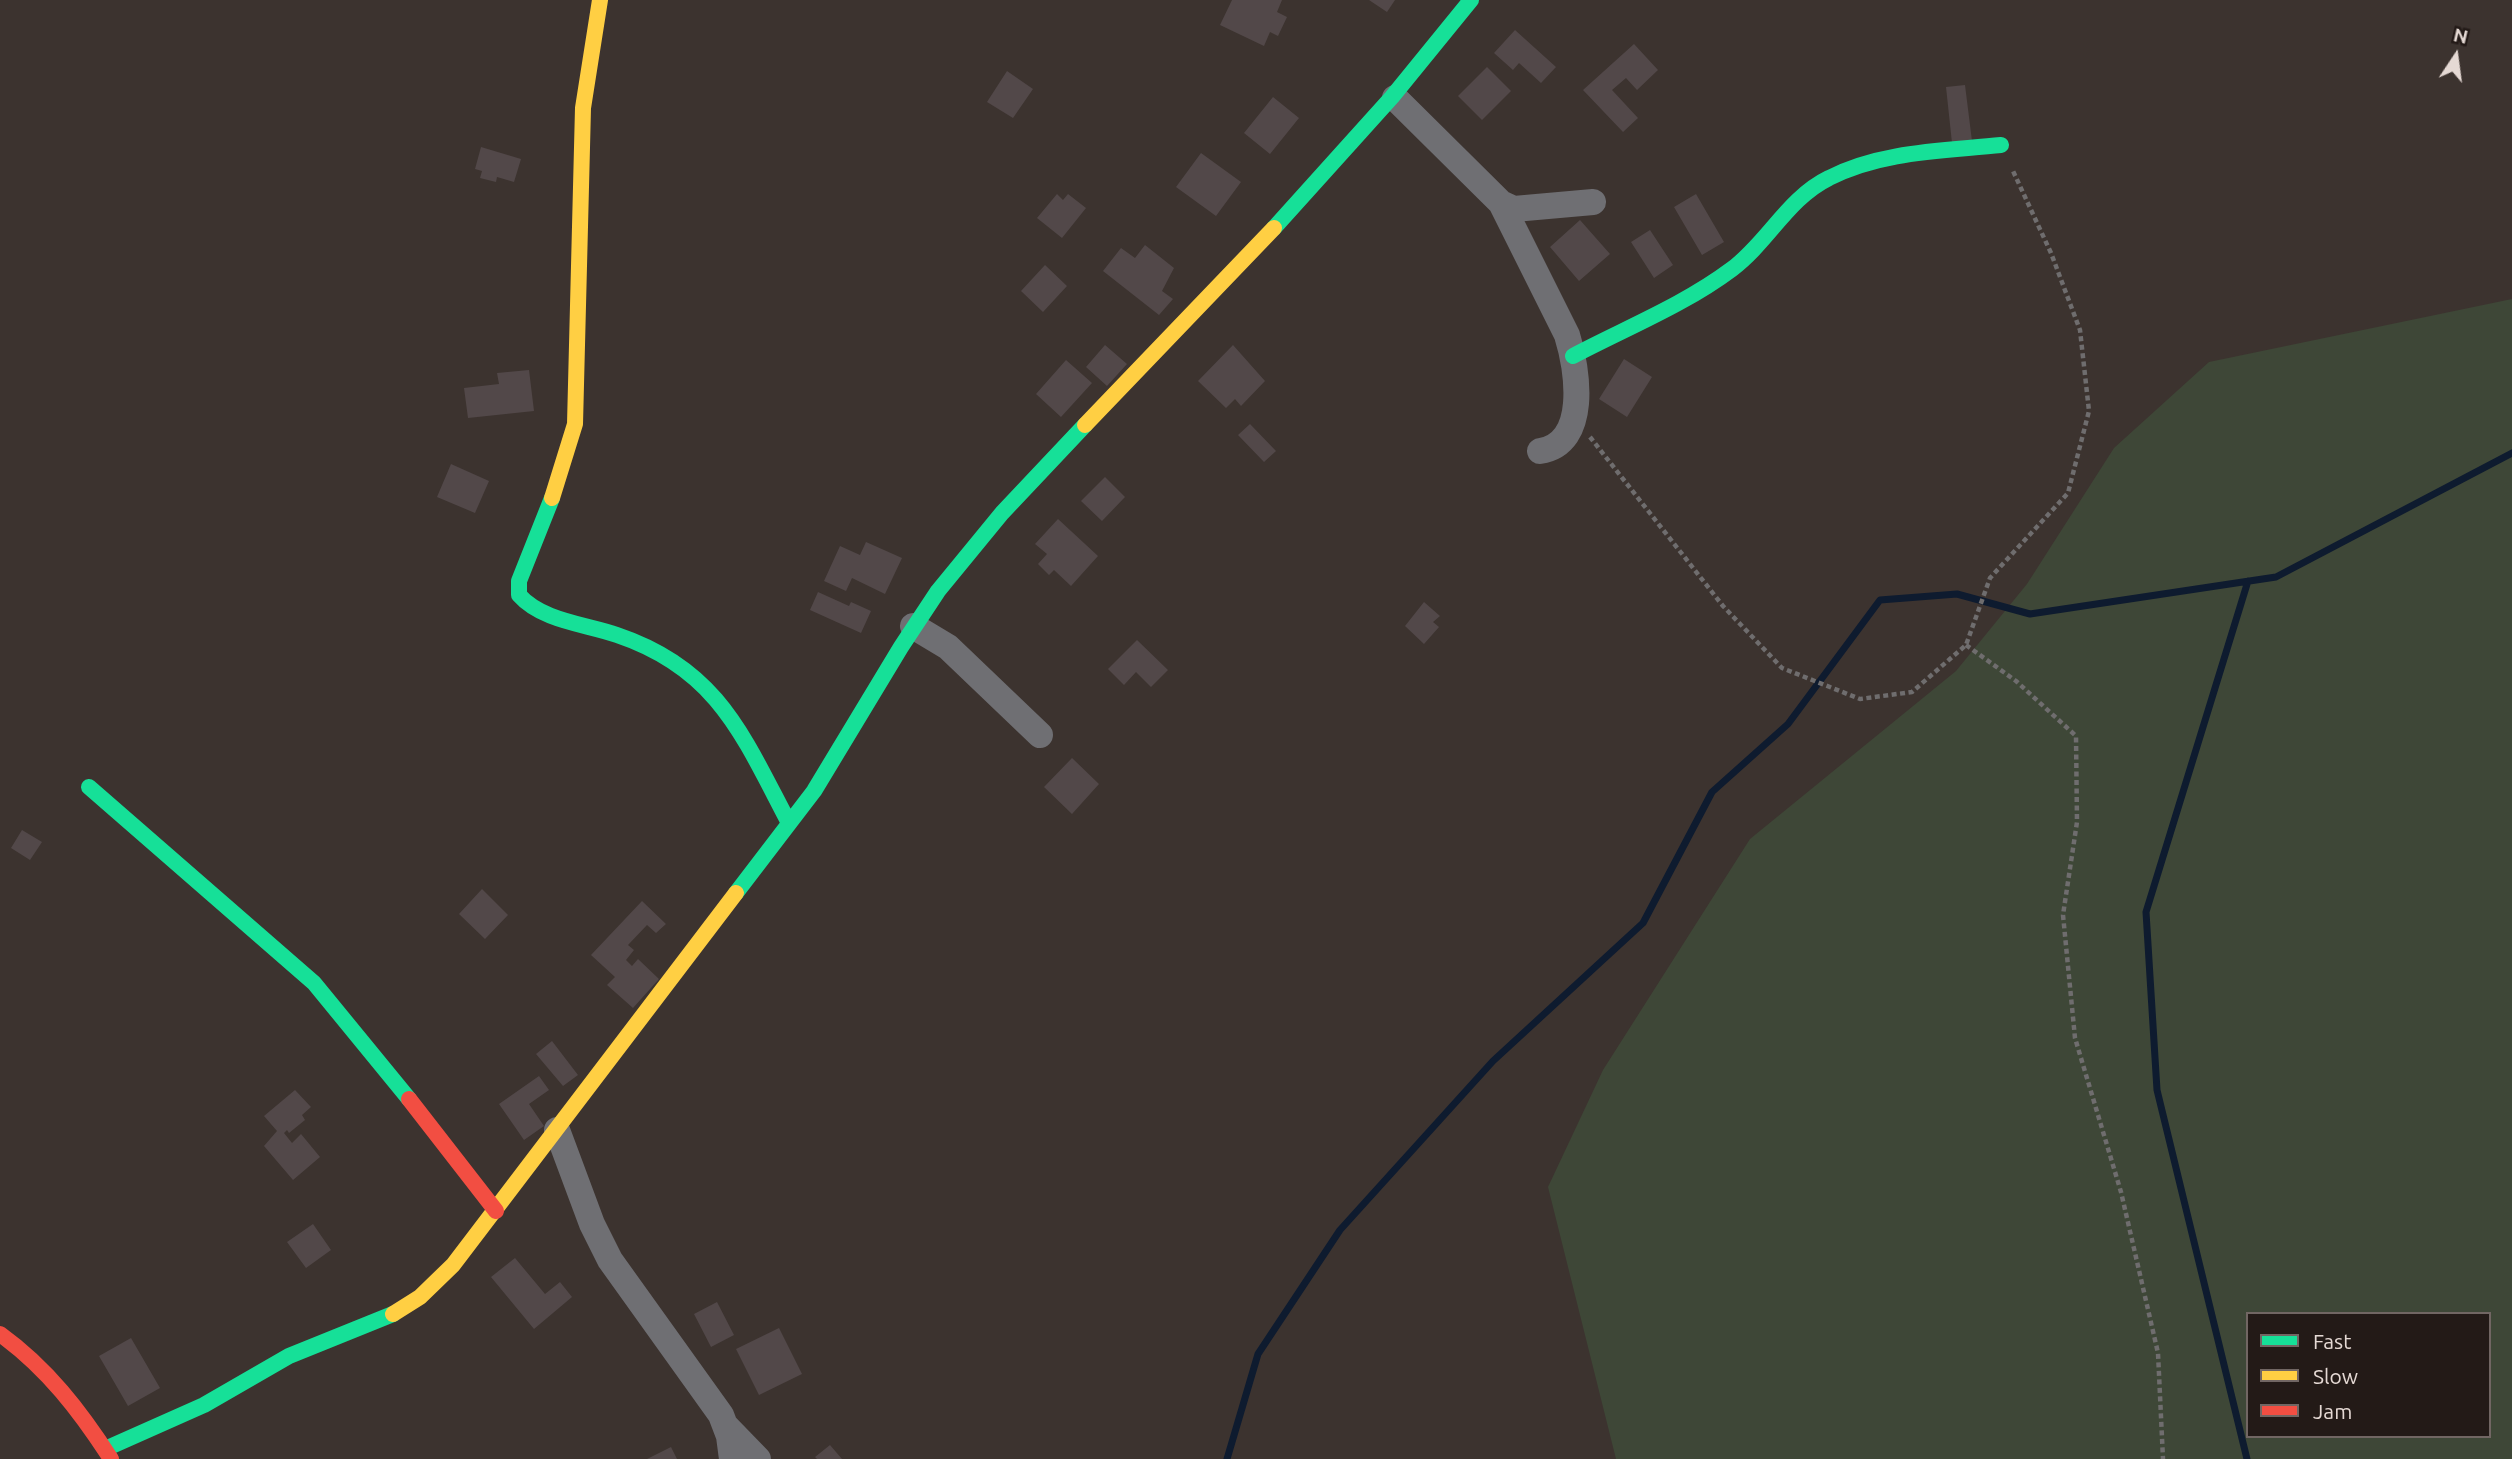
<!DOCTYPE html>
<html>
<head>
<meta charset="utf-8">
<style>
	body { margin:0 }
	#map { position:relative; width:2512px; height:1459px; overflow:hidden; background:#3c332f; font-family:Ubuntu,sans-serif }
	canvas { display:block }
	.legend { position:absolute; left:2246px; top:1312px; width:245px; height:126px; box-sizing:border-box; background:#231a17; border:2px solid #716663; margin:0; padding:9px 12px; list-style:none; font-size:21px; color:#e5d9d4 }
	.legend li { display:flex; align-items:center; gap:14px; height:35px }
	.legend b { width:35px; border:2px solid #716663 }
	.north { position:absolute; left:2421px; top:21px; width:70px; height:70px; -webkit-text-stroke:5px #231a17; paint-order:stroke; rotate:13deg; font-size:19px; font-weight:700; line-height:28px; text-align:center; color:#e5d9d4 }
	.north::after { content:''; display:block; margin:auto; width:24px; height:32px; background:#e5d9d4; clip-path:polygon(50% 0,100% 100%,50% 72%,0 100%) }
</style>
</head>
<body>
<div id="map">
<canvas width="2512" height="1459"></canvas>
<ul class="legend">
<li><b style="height:9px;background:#16e098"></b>Fast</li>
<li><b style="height:9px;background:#ffcf43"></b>Slow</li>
<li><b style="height:9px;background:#f24e42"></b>Jam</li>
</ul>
<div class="north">N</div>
</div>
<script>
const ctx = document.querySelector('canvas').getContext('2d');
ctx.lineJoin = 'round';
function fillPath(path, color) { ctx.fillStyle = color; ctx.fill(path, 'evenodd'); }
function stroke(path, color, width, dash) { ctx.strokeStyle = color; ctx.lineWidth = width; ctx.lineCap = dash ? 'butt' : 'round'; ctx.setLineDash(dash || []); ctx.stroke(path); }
fillPath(new Path2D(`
	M2512,299V1459H1616L1548,1187L1603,1070L1750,839L1956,671L2027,584L2114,448L2209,362ZM2248,1314H2489V1436H2248Z`), '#3e4737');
stroke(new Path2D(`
	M1227,1459L1258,1354L1340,1230L1493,1061L1643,923L1712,792L1788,724L1880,600L1957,594L2030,614L2276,577L2512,453
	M2247,1459L2157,1090L2146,912L2248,581`), '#0e1b2f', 7);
fillPath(new Path2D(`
	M1232,0H1282L1277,12L1287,17L1278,36L1270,32L1264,46L1220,25Z
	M1369,0H1395L1387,12Z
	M1515,30L1556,67L1541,83L1519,63L1513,70L1494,53Z
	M1634,44L1658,70L1637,90L1626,78L1612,90L1638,118L1623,132L1583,90Z
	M1487,67L1511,91L1482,120L1458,96Z
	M1007,71L1033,89L1013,118L987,102Z
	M1965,85L1972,141L1952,143L1946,87Z
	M1273,97L1299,118L1270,154L1244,133Z
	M481,147L521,159L514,182L497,177L496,182L480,178L482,171L475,169Z
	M1201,153L1241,182L1216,216L1176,187Z
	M1057,194L1063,200L1068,194L1086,208L1062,238L1037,218Z
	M1696,194L1724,242L1702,255L1674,207Z
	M1580,220L1610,254L1579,281L1550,247Z
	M1650,230L1673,265L1654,278L1631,242Z
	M1145,245L1174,268L1162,291L1173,299L1159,315L1103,271L1121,248L1135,258Z
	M1045,265L1067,286L1043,312L1021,291Z
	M1105,345L1127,364L1107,386L1086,367Z
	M1233,345L1265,381L1241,406L1235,399L1226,408L1198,381Z
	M1624,359L1652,377L1627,417L1599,399Z
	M1066,360L1092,383L1061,417L1036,394Z
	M529,370L534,411L468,418L464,388L499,384L497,373Z
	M1250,424L1276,451L1264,462L1238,435Z
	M451,464L489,481L475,513L437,497Z
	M1105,477L1125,497L1102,521L1081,501Z
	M1058,519L1098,556L1071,586L1054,570L1049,575L1038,564L1047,554L1035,544Z
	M866,542L902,558L885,594L852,578L846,591L824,581L840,546L860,555Z
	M818,592L849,606L851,602L871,611L861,633L810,610Z
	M1424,602L1440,616L1433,622L1439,627L1424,644L1405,626Z
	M1137,640L1168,670L1151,687L1136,672L1124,685L1108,669Z
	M1072,758L1099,784L1072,814L1044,787Z
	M22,830L42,842L30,860L11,848Z
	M482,889L508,915L485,939L459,914Z
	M642,901L666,924L656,933L647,925L628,945L634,950L626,960L632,966L638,959L659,979L633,1008L607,985L615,977L591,955Z
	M552,1041L578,1075L563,1086L536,1054Z
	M539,1076L549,1090L529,1104L544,1126L524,1140L499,1104Z
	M295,1090L311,1107L302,1115L305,1120L289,1133L287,1130L284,1133L292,1143L301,1134L320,1157L293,1180L264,1146L277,1131L264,1116Z
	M313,1224L331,1250L306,1268L287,1242Z
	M515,1258L545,1294L560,1282L572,1297L534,1329L491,1277Z
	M717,1302L734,1335L711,1347L694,1314Z
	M779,1328L802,1374L759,1395L736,1349Z
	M131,1338L160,1388L128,1406L99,1356Z
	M830,1445L842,1459H817L815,1457Z
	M671,1447L677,1459H647Z`), '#524849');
stroke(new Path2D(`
	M1590,437L1723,606L1782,668L1860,699L1912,692L1966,645L1990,578L2068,493L2089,411L2080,330L2051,253L2013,171
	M1966,645L2016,681L2076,736L2077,822L2063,915L2075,1038L2121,1192L2158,1353L2163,1459`), '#6f6d6e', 4.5, [5, 3.5]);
stroke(new Path2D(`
	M1395,98L1501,203L1514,209L1593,202
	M1501,203L1567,335C1578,370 1589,444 1540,451
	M913,626L948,647L1040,735
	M557,1130L592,1224L610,1260L721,1415L729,1436L732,1459
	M725,1425L758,1459`), '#6f6f73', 26);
stroke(new Path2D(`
	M1274,228L1392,97L1471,0
	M1573,356C1626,328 1684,305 1732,269C1768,242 1788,198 1829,178C1881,151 1944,151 2001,145
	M552,498L519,581V595C542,621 585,624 617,635C718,669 743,736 789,823
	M89,787L314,983L409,1099
	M736,893L814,791L901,647L938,591L1002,513L1085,425
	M105,1449L204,1405L289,1356L393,1314`), '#16e098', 16);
stroke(new Path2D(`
	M1085,425L1274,228
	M552,498L575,424L583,108L600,0
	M393,1314L420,1297L453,1265L736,893`), '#ffcf43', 16);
stroke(new Path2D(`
	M409,1099L496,1211
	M0,1334C47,1368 80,1411 111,1459`), '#f24e42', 16);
</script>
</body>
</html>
